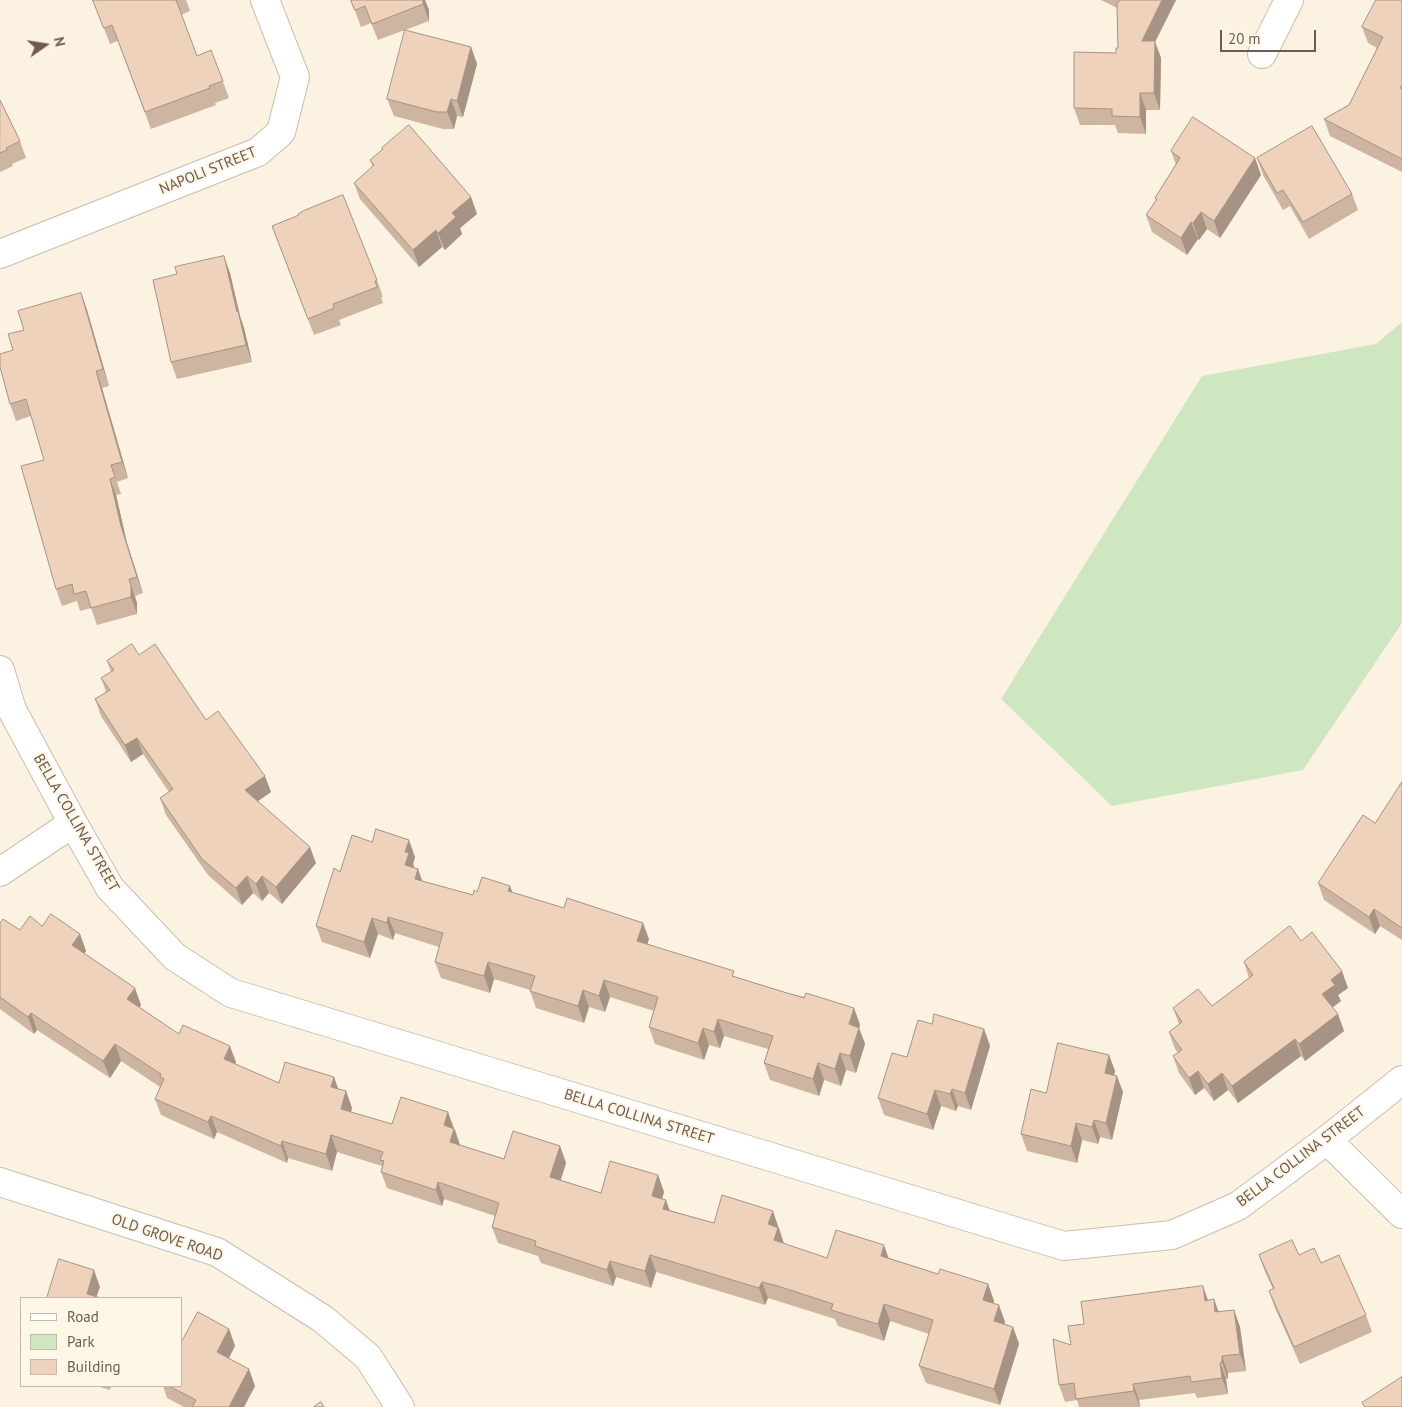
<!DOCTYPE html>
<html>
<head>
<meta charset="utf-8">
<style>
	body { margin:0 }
	#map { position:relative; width:1402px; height:1407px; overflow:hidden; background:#fbf2e2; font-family:"PT Sans",sans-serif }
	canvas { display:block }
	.legend { position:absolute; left:20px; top:1297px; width:162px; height:90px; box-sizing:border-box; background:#fef6e7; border:1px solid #c6b8a8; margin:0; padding:6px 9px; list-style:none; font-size:15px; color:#715a4a }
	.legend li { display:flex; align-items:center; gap:10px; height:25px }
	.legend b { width:25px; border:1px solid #c6b8a8 }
	.north { position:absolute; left:20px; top:20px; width:50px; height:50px; -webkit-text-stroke:4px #fef6e7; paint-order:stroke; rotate:77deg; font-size:14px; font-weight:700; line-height:20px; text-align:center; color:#715a4a }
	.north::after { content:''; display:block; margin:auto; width:18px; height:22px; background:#715a4a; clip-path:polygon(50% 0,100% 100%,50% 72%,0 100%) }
	.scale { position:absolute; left:1220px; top:30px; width:96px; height:22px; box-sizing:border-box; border:2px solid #715a4a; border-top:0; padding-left:6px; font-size:15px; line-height:18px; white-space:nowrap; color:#715a4a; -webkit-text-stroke:4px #fef6e7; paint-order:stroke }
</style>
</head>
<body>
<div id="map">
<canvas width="1402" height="1407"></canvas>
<ul class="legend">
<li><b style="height:6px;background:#fff"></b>Road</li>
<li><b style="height:14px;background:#cee7c1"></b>Park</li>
<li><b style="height:14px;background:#efd2bb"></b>Building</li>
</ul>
<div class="north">N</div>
<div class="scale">20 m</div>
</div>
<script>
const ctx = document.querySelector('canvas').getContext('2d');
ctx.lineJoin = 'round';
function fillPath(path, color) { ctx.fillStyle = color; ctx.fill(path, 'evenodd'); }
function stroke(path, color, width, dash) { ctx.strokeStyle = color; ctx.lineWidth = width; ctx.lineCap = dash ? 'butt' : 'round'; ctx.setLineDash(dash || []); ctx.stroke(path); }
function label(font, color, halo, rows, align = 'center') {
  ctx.font = font + ' "PT Sans",sans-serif'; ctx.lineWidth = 4; ctx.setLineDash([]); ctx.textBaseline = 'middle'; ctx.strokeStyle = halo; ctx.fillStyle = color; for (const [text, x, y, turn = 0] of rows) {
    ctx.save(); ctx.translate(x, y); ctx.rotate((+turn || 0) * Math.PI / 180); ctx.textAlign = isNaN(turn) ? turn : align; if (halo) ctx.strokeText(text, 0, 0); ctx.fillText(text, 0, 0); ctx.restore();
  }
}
fillPath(new Path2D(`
	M1402,322V623L1303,770L1112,806L1001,699L1202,376L1376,344Z`), '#cee7c1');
const minor = new Path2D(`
	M1262,54L1289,0
	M0,254L258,152L281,132L295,77L265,0
	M0,670L12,710L73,823L110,888L175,957L231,993L1064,1246L1172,1235L1238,1206L1327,1140L1402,1080
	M0,872L73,823
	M1327,1140L1402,1214`);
const tertiary = new Path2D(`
	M0,1182L217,1252L323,1319L368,1357L400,1407`);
stroke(minor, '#cdbdac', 30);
stroke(tertiary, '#cdbdac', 30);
stroke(minor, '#fff', 28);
stroke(tertiary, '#fff', 28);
fillPath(new Path2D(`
	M93,0H186L190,11L181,15L197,56L211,50L229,98L215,103L216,105L151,129L118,41L110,44Z
	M351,0H425L429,10V21L378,40L371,23L361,27Z
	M1101,0H1176L1155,42L1161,58L1160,110H1146V134L1118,133L1115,125H1080L1074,108L1116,53L1118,48L1117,8Z
	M1402,0V172L1330,136L1324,119L1349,105L1377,48L1368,43L1362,27Z
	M471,47L477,64L463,117L457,116L454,129H443L394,116L387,99Z
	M0,100L20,141L26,158L12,164L13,166L0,172Z
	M382,148L471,197L477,214L460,228L462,234L445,250L442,247L419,267L360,199L354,183L373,167L370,160L382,150Z
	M1171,151L1255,158L1261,175L1220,238L1207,229L1199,240L1198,239L1187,255L1152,232L1146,215L1156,200L1155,198L1176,165Z
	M1257,158L1352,194L1358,210L1309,239L1290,206L1283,210L1263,175Z
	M272,226L377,280L383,297H381L383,303L339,320L341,325L314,335Z
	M230,273L240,316L244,328L252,362L177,379L171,362L177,274Z
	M81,293L87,310L109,386L102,388L128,478L117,482L121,494L116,495L127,543L143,593L135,596L137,603V614L97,625L91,608L80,611L77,601L62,606L56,589L44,460L31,416L16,421L10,404L13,350L24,330Z
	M139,655L206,720L271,792L258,801L316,863L282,904L269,893L262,901L253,893L242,905L208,875L166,815L160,798L169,792L143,754L131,762L101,716L95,699L106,692L101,678L111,672L107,661Z
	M1402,782V940L1380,926L1375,934L1324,900L1318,883L1375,823Z
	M372,842L415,857L413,864L414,868L418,869L422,881L473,895L477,892L510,886L512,892L649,939L647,944L736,977L787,993L854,1008L860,1025L859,1028L865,1044L856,1073L846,1070L841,1086L824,1080L819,1096L770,1080L764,1063L768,1049L724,1036L720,1048L709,1045L704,1060L655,1044L649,1027L654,1011L610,997L605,1012L589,1007L584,1023L536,1008L530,991V990L494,979L490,993L441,978L435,962L439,947L395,933L393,940L378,934L370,958L322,942L316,926L340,872Z
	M0,923L20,930L42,926L80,934L86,951L84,953L141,1005L139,1007L179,1034L236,1062L235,1064L279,1083L334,1077L338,1089L346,1091L352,1108L351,1112L392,1124L455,1129L460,1145L504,1159L560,1146L566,1163L561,1180L601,1193L658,1175L664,1192L662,1199L669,1210L714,1223L779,1228L784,1244L827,1258H889L938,1274L988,1284L994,1301L993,1303L1005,1322L1004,1324L1013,1327L1019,1344L1000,1405L926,1383L919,1366L929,1334L890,1321L884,1341L838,1326L835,1319L784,1303L768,1298L765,1305L656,1272L651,1288L616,1277L613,1286L541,1263L538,1256L498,1243L492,1227L495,1216L444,1199L442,1206L387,1188L381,1172L382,1166L337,1152L332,1171L288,1158L287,1163L217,1132L214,1139L161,1115L155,1099L160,1087L121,1061L110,1078L37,1030L34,1034L0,1009Z
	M1301,941L1348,988L1338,995L1341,1001L1332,1007L1344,1031L1305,1061L1301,1056L1238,1103L1228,1090L1214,1101L1204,1088L1195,1095L1179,1073L1173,1056L1178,1053L1175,1049L1169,1032L1179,1024L1173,1008L1212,1006L1249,978L1244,962Z
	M932,1024L984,1029L990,1046L971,1110L958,1106L956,1111L941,1106L933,1130L884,1115L878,1098Z
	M1109,1055L1115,1071L1114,1075L1123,1092L1112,1140L1100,1137L1098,1144L1082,1140L1077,1163L1027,1151L1021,1134L1046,1093Z
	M1259,1255H1299L1321,1263L1366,1315L1372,1332L1300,1364L1275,1308L1269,1291L1273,1289L1265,1272Z
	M1214,1299L1218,1312L1234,1310L1240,1327L1246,1371L1228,1373V1379H1226L1228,1394L1197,1398L1195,1393L1139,1400L1140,1407H1079L1077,1400L1065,1402L1059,1385L1071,1345L1208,1300Z
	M229,1329L235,1346L229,1358L255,1386L244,1407H184L167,1398L163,1386H181Z
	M97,1386H111L110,1390Z`), '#ceb5a1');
fillPath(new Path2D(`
	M423,0H425L429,10V21L423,4Z
	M1162,0H1176L1155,42L1161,58L1160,110L1154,93L1142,41Z
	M471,47L477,64L463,117L457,101Z
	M1140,93L1146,110V134L1140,117Z
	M451,99L457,116L454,129L447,112Z
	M1255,158L1261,175L1220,238L1214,221Z
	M471,197L477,214L460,228L462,234L445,250L438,233L452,213Z
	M1201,212L1207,229L1199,240L1193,223Z
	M1191,222L1198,239L1187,255L1181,238Z
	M436,230L442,247L419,267L413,250Z
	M224,256L230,273L240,316L244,328L252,362L246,345L237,312Z
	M81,293L87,310L109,386L103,369Z
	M96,371L102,388L128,478L122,462Z
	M110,479L116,495L127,543L143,593L137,577L121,526Z
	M129,579L137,603V614L131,597Z
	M137,738L143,754L131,762L125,745Z
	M265,776L271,792L251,806L245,790Z
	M409,840L415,857L413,864L415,869L405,865V852Z
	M310,847L316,863L282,904L276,887Z
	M418,869L424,886L415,879Z
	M247,876L253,893L242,905L236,888Z
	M262,876L269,893L262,901L256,884Z
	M510,886L516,903L508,891Z
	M1374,909L1380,926L1375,934L1369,917Z
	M388,917L395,933L393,940L387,923Z
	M372,918L378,934L370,958L364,942Z
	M643,923L649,939L643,958L637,941Z
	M80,934L86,951L78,962L72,945Z
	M488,962L494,979L490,993L484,976Z
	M1342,971L1348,988L1338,995L1341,1001L1328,1011L1322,994L1331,980Z
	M604,980L610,997L605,1012L599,996Z
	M135,988L141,1005L134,1016L127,999Z
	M583,990L589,1007L584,1023L578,1006Z
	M854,1008L860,1025L855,1041L849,1024Z
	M31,1013L37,1030L34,1034L28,1017Z
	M1338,1014L1344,1031L1305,1061L1299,1044Z
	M718,1019L724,1036L720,1048L714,1032Z
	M703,1028L709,1045L704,1060L698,1043Z
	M859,1028L865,1044L856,1073L850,1056Z
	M984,1029L990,1046L971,1110L965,1093Z
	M1295,1039L1301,1056L1238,1103L1232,1086Z
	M115,1044L121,1061L110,1078L103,1061Z
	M230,1046L236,1062L230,1076L224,1059Z
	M840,1053L846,1070L841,1086L835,1069Z
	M1109,1055L1115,1071L1111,1090L1105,1073Z
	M818,1063L824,1080L819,1096L813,1079Z
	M1198,1071L1204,1088L1195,1095L1189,1078Z
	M1222,1073L1228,1090L1214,1101L1208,1084Z
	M1117,1076L1123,1092L1112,1140L1106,1123Z
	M334,1077L340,1094L331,1087Z
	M952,1089L958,1106L956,1111L950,1094Z
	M935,1090L941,1106L933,1130L927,1114Z
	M346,1091L352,1108L347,1126L341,1109Z
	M448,1112L460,1145L456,1159L444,1125Z
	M211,1116L217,1132L214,1139L208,1122Z
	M1094,1120L1100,1137L1098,1144L1092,1127Z
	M1076,1123L1082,1140L1077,1163L1071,1146Z
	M331,1135L337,1152L332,1171L326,1154Z
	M282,1141L288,1158L287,1163L281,1146Z
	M560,1146L566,1163L556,1194L550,1177Z
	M658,1175L664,1192L658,1213L652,1196Z
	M438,1182L444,1199L442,1206L436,1190Z
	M666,1200L672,1217L663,1209Z
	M773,1211L784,1244L780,1257L768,1224Z
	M884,1245L890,1262L881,1256Z
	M650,1255L656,1272L651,1288L645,1271Z
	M610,1261L616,1277L613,1286L607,1270Z
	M94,1270L100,1287L96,1298L87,1294Z
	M762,1282L768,1298L765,1305L759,1288Z
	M988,1284L994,1301L989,1317L983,1300Z
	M1203,1286L1209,1303L1205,1301Z
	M1214,1299L1220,1316L1215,1312Z
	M884,1304L890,1321L884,1341L878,1324Z
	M999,1305L1005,1322L1000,1337L994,1321Z
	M1234,1310L1240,1327L1246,1371L1240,1354Z
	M1013,1327L1019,1344L1000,1405L994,1389Z
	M229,1329L235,1346L223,1369L217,1352Z
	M1222,1356L1228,1373V1379L1222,1362Z
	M1220,1363L1226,1379L1228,1394L1222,1378Z
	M249,1369L255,1386L244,1407H229Z
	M1133,1384L1139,1400L1140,1407L1134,1391Z`), '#a79383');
const building = new Path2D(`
	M93,0H176L197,56L211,50L223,81L209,86L210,88L145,112L112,25L104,28Z
	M351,0H423V4L372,24L365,6L355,10Z
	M1120,0H1162L1142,41H1155L1154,93H1140V117L1112,116V109L1074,108V52L1116,53V48H1118L1117,5Z
	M1376,0H1402V85L1400,88L1402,89V159L1324,119L1349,105L1383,37L1362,27Z
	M405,30L471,47L457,101L451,99L447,112H437L387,99Z
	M0,100L20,141L6,148L7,150L0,153Z
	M1193,117L1255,158L1214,221L1201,212L1193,223L1191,222L1181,238L1146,215L1157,199L1155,198L1180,158L1171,151Z
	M409,125L471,197L452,213L456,217L438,233L436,230L413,250L354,183L374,165L370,160L383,149L382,148Z
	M1312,126L1352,194L1303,222L1283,190L1277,193L1257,158Z
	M343,195L377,280L375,281L377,287L333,304L334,308L308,319L272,226L299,215L298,214L303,211Z
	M224,256L237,312L238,311L246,345L171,362L153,280L177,274L175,267Z
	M81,293L103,369L96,371L122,462L111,465L115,477L110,479L121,526L137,577L129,579L131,586V597L91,608L86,591L74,594L72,584L56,589L21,466L44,460L26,399L10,404L0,367V354L13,350L8,334L24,330L18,311Z
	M132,644L139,655L155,644L206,720L218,711L265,776L245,790L310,847L276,887L262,876L256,884L247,876L236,888L202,859L160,798L173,789L137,738L125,745L95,699L110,690L101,678L114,670L107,661Z
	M1402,782V928L1374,909L1369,917L1318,883L1363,815L1375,823Z
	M376,829L409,840L405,852L409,853L405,865L418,869L415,879L473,895L474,890L477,892L482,877L510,886L508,891L564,908L567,898L643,923L637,941L734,971L732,976L787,993L804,998L806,993L854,1008L849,1024L859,1028L850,1056L840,1053L835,1069L818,1063L813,1079L764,1063L773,1036L718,1019L714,1032L703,1028L698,1043L649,1027L658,997L604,980L599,996L583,990L578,1006L530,991L535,976L488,962L484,976L435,962L443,933L388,917L387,923L372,918L364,942L316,926L334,868L340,872L352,835L372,842Z
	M51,914L80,934L72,945L135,988L127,999L179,1034L183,1025L230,1046L224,1059L279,1083L285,1062L334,1077L331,1087L346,1091L341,1109L392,1124L401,1097L448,1112L444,1125L454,1129L450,1142L504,1159L513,1131L560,1146L550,1177L601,1193L610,1161L658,1175L652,1196L666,1200L663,1209L714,1223L722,1195L773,1211L768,1224L778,1228L774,1240L827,1258L836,1230L884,1245L881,1256L938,1274L940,1269L988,1284L983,1300L999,1305L994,1321L1013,1327L994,1389L919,1366L933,1320L884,1304L878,1324L831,1310L833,1304L778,1286L762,1282L759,1288L650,1255L645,1271L610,1261L607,1270L535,1246L536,1241L492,1227L499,1203L438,1182L436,1190L381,1172L384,1161L380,1160L383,1152L331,1135L326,1154L282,1141L281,1146L211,1116L208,1122L155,1099L164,1079L160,1077L161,1074L115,1044L103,1061L31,1013L28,1017L0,997V923L3,919L20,930L30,916L42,926Z
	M1290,926L1301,941L1312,932L1342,971L1331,980L1335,985L1322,994L1338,1014L1299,1044L1295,1039L1232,1086L1222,1073L1208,1084L1198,1071L1189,1078L1173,1056L1182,1050L1169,1032L1182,1022L1173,1008L1198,989L1212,1006L1253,975L1244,962Z
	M934,1014L984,1029L965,1093L952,1089L950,1094L935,1090L927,1114L878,1098L892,1053L907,1057L918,1020L932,1024Z
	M1058,1043L1109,1055L1105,1073L1117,1076L1106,1123L1094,1120L1092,1127L1076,1123L1071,1146L1021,1134L1031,1089L1046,1093Z
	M1292,1240L1299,1255L1314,1248L1321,1263L1339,1255L1366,1315L1294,1347L1269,1291L1274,1288L1259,1255Z
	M59,1259L94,1270L87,1294L101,1298H47Z
	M1203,1286L1205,1301L1214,1299L1215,1312L1234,1310L1240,1354L1222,1356V1362L1220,1363L1222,1378L1191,1382L1190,1376L1133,1384L1134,1391L1076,1399L1074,1383L1059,1385L1053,1339L1071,1345L1068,1326L1084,1324L1081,1302Z
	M198,1312L229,1329L217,1352L249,1369L229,1407H192L196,1400L169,1386H181V1343Z
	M1402,1377V1407H1365L1362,1403Z
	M321,1402L324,1407H314Z`);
fillPath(building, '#efd2bb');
stroke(building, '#a79383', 1);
label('15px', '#715a4a', '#fef6e7', [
	["NAPOLI STREET",208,171,-22],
	["BELLA COLLINA STREET",76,823,60],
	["BELLA COLLINA STREET",639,1117,17],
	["BELLA COLLINA STREET",1301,1157,-37],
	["OLD GROVE ROAD",167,1238,19]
]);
</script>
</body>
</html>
